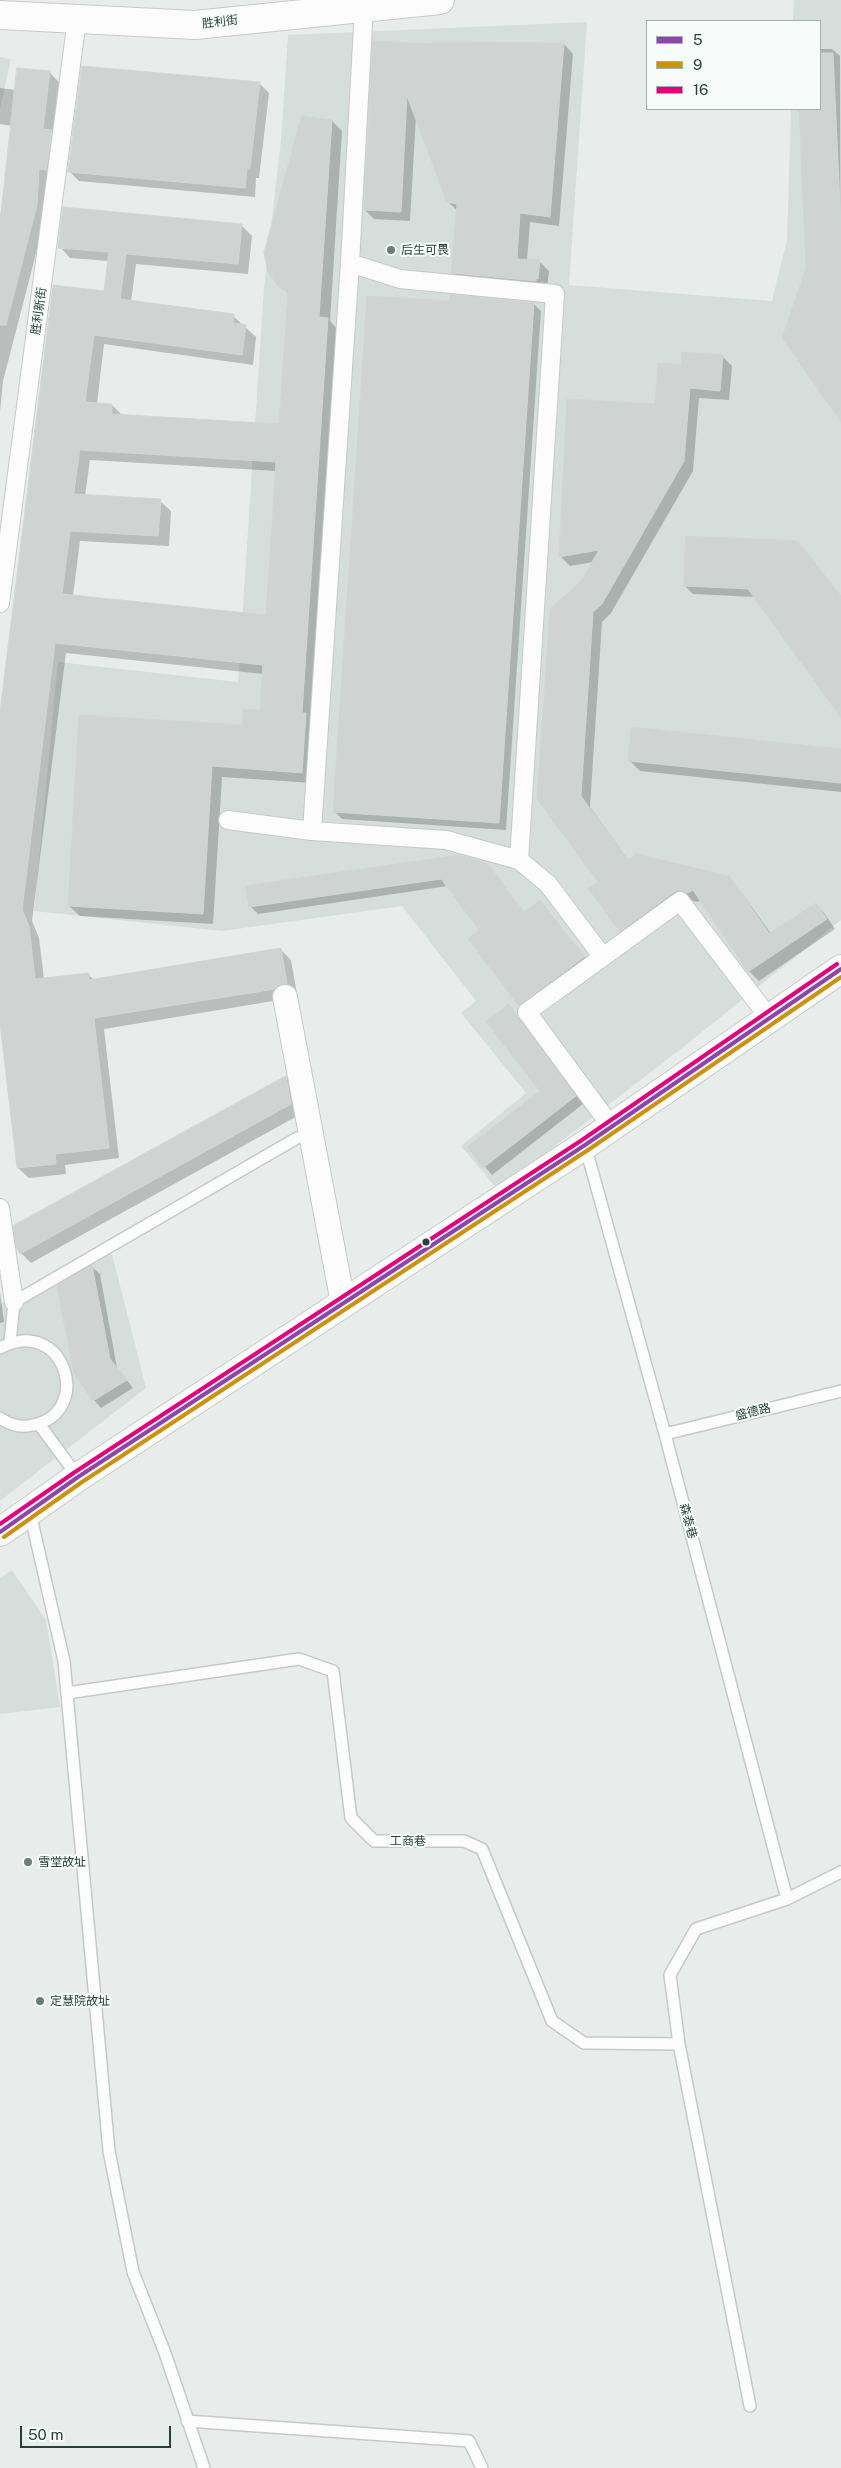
<!DOCTYPE html>
<html>
<head>
<meta charset="utf-8">
<style>
	body { margin:0 }
	#map { position:relative; width:841px; height:2468px; overflow:hidden; background:#e8edeb; font-family:"Public Sans",sans-serif }
	canvas { display:block }
	.legend { position:absolute; left:646px; top:20px; width:175px; height:90px; box-sizing:border-box; background:#f7fbf9; border:1px solid #a3b1ad; margin:0; padding:6px 9px; list-style:none; font-size:15px; color:#24423a }
	.legend li { display:flex; align-items:center; gap:10px; height:25px }
	.legend b { width:25px; border:1px solid #a3b1ad }
	.scale { position:absolute; left:20px; top:2426px; width:151px; height:22px; box-sizing:border-box; border:2px solid #24423a; border-top:0; padding-left:6px; font-size:15px; line-height:18px; white-space:nowrap; color:#24423a; -webkit-text-stroke:4px #f7fbf9; paint-order:stroke }
</style>
</head>
<body>
<div id="map">
<canvas width="841" height="2468"></canvas>
<ul class="legend">
<li><b style="height:6px;background:#8e44ad"></b>5</li>
<li><b style="height:6px;background:#cd920c"></b>9</li>
<li><b style="height:6px;background:#e5007d"></b>16</li>
</ul>
<div class="scale">50 m</div>
</div>
<script>
const ctx = document.querySelector('canvas').getContext('2d');
ctx.lineJoin = 'round';
function fillPath(path, color) { ctx.fillStyle = color; ctx.fill(path, 'evenodd'); }
function stroke(path, color, width, dash) { ctx.strokeStyle = color; ctx.lineWidth = width; ctx.lineCap = dash ? 'butt' : 'round'; ctx.setLineDash(dash || []); ctx.stroke(path); }
function label(font, color, halo, rows, align = 'center') {
  ctx.font = font + ' "Public Sans","Noto Sans SC",sans-serif'; ctx.lineWidth = 4; ctx.setLineDash([]); ctx.textBaseline = 'middle'; ctx.strokeStyle = halo; ctx.fillStyle = color; for (const [text, x, y, turn = 0] of rows) {
    ctx.save(); ctx.translate(x, y); ctx.rotate((+turn || 0) * Math.PI / 180); ctx.textAlign = isNaN(turn) ? turn : align; if (halo) ctx.strokeText(text, 0, 0); ctx.fillText(text, 0, 0); ctx.restore();
  }
}
fillPath(new Path2D(`
	M794,0H841V920L686,1045L498,1190L461,1146L526,1093L461,1013L476,1001L402,906L222,931L34,911L58,662L238,682L264,288L281,140L288,35L587,22L569,285L772,301L787,240L791,109H820V21H793Z
	M0,57L11,59L0,109Z
	M112,1254L146,1388L0,1501V1304Z
	M12,1570L46,1620L60,1707L0,1714V1578Z`), '#d6dedb');
fillPath(new Path2D(`
	M374,43L432,46L564,44L573,54L559,226L530,222L527,261H539L549,271L547,288L462,282L453,273L458,211L448,202L416,116L410,221L374,219L365,210Z
	M820,49H832L840,56L841,417L807,268L800,109H820Z
	M49,72L59,82L46,215L3,381L0,412V218L12,126L0,124V88L16,90Z
	M259,83L269,93L259,178H256L255,197L79,181L69,171Z
	M332,121L342,131L330,321L338,330L313,783L222,777L213,924L80,916L69,906L244,727L261,712L263,674L66,653L32,921L39,938L44,979L88,974L94,980L281,950L291,960L297,994L285,999L104,1029L119,1158L65,1165L66,1174L29,1178L18,1168L0,1012V722L54,286L105,293L109,261L70,258L60,247L241,225L252,236L248,274L136,264L131,302L233,316L256,337L253,365L104,344L97,404L112,405L123,416L280,425L289,294L280,286ZM90,460L277,471L267,616L73,596L80,541L169,546L171,511L160,501L85,496Z
	M450,303L534,304L541,311L506,830L342,819L334,811Z
	M722,356L732,366L729,400L699,398L693,471L611,613L602,622L590,807L629,861L728,877L735,884H733L771,940L773,939L737,886L771,934L816,904L825,914L835,929L759,981L749,971L701,900L697,902L690,900L630,940L621,931L599,882L538,799L582,581L593,562L570,566L560,556L682,366Z
	M798,543L841,596V716L755,597L693,594L685,586Z
	M841,750V792L640,771L630,761Z
	M460,856L527,917L540,901L591,965L527,1012L520,1005L481,930L448,886L258,914L251,907Z
	M508,1006L583,1104L492,1175L468,1147L542,1091Z
	M286,1077L295,1087L301,1114L31,1263L21,1253Z
	M92,1267L100,1274L117,1368L133,1388L101,1408L94,1400Z
	M0,1291L4,1322L0,1323Z`), '#0003');
const building = new Path2D(`
	M373,41L431,44V42L564,43L550,217L520,213L517,259L540,260L538,279L536,278V281L451,273L457,204L447,202L407,96L401,212L364,210Z
	M820,53H833L841,227V422L782,338L806,268L799,109H820Z
	M82,66L260,82L250,168H247L245,188L68,172Z
	M17,68L50,71L43,129L52,130L47,165L46,170L39,169L37,205L6,325H0V225Z
	M302,116L332,120L319,317L328,318L302,713H306L302,773L212,766L203,914L68,906L79,715L242,725L244,709L260,710L263,665L55,643L22,910L29,926L35,979L89,973V980L281,948L287,984H282L275,989L94,1018L109,1148L55,1154L56,1164L17,1168L0,1023V712L53,285L104,291L109,252L58,248L63,207L242,224L238,264L126,254L120,299L234,314L233,323L246,325L242,355L94,335L85,402L112,404V414L279,424L288,292L279,287L268,272L264,253ZM80,450L276,462L266,615L62,594L70,531L158,536L161,499L74,494Z
	M450,294L534,303L499,823L333,812L367,296L449,301Z
	M682,352L723,355L720,391L690,388L684,461L602,604L593,612L581,796L628,860L636,854L729,876L769,934L816,903L827,919L748,972L693,890L687,893L679,890L674,892L620,932L588,888L598,882L537,799L550,609L581,581L599,550L559,557L567,399L655,404L658,363L681,365Z
	M686,536L798,541L800,544L841,596V718L748,589L684,586Z
	M632,727L841,749V783L628,761Z
	M460,855L488,864L524,912L540,900L584,957L519,1006L468,939L479,930L441,879L249,907L246,886Z
	M509,1004L576,1096L483,1168L467,1147L540,1091L486,1022Z
	M286,1076L291,1104L20,1254L16,1247L13,1226Z
	M92,1265L110,1359L127,1380L93,1401L74,1374L57,1286Z`);
fillPath(building, '#cfd4d2');
stroke(building, '#d1d6d4', 1);
const service = new Path2D(`
	M585,1145L665,1434L787,1899
	M10,1343L14,1302L297,1138
	M0,1348C64,1314 95,1412 33,1425C21,1428 10,1425 0,1418
	M39,1424L78,1477
	M665,1434L841,1391
	M30,1513L64,1661L109,2151L133,2272L165,2353L204,2468
	M67,1693L299,1659L333,1671L351,1818L374,1841H464L482,1849L552,2021L584,2043L679,2044
	M750,2406L679,2044L670,1975L696,1929L787,1899L841,1872
	M187,2421L469,2441L482,2468`);
const pedestrian = new Path2D(`
	M350,263L400,279L555,294L519,860
	M0,603L77,19
	M228,820L312,831L446,840L519,860L548,884L603,957
	M312,831L350,263L364,7
	M611,1126L527,1012L680,901L770,1019
	M0,1208L14,1302`);
const minor = new Path2D(`
	M285,997L343,1303`);
const tertiary = new Path2D(`
	M0,15L195,25L440,0`);
const secondary = new Path2D(`
	M0,1532L78,1477L585,1145L841,969`);
stroke(service, '#c5cac8', 14);
stroke(pedestrian, '#c5cac8', 20);
stroke(minor, '#c5cac8', 26);
stroke(tertiary, '#c5cac8', 30);
stroke(secondary, '#c3cbc8', 30);
stroke(service, '#fcfcfc', 11);
stroke(pedestrian, '#fcfcfc', 18);
stroke(minor, '#fcfcfc', 24);
stroke(tertiary, '#fcfcfc', 28);
stroke(secondary, '#fcfcfc', 28);
stroke(new Path2D(`
	M0,1532L78,1477L585,1145L841,969`), '#8e44ad', 4);
stroke(new Path2D(`
	M4,1537L82,1482L588,1150L841,977`), '#cd920c', 4);
stroke(new Path2D(`
	M0,1524L75,1472L582,1140L837,964`), '#e5007d', 4);
for (const [x, y, r, color] of [
	[391,250,5,"#697e78"],
	[426,1242,4.5,"#24423a"],
	[28,1862,5,"#697e78"],
	[40,2001,5,"#697e78"]
]) { const dot = new Path2D(); dot.arc(x, y, r, 0, 2 * Math.PI); ctx.fillStyle = color; ctx.fill(dot); stroke(dot, '#f7fbf9', 2); }
label('12px', '#24423a', '#f7fbf9', [
	["胜利街",220,22,-7],
	["胜利新街",39,311,-82],
	["盛德路",753,1412,-14],
	["森泰巷",688,1521,75],
	["工商巷",408,1841]
]);
label('12px', '#24423a', '#f7fbf9', [
	["后生可畏",401,250],
	["雪堂故址",38,1862],
	["定慧院故址",50,2001]
], 'left');
</script>
</body>
</html>
